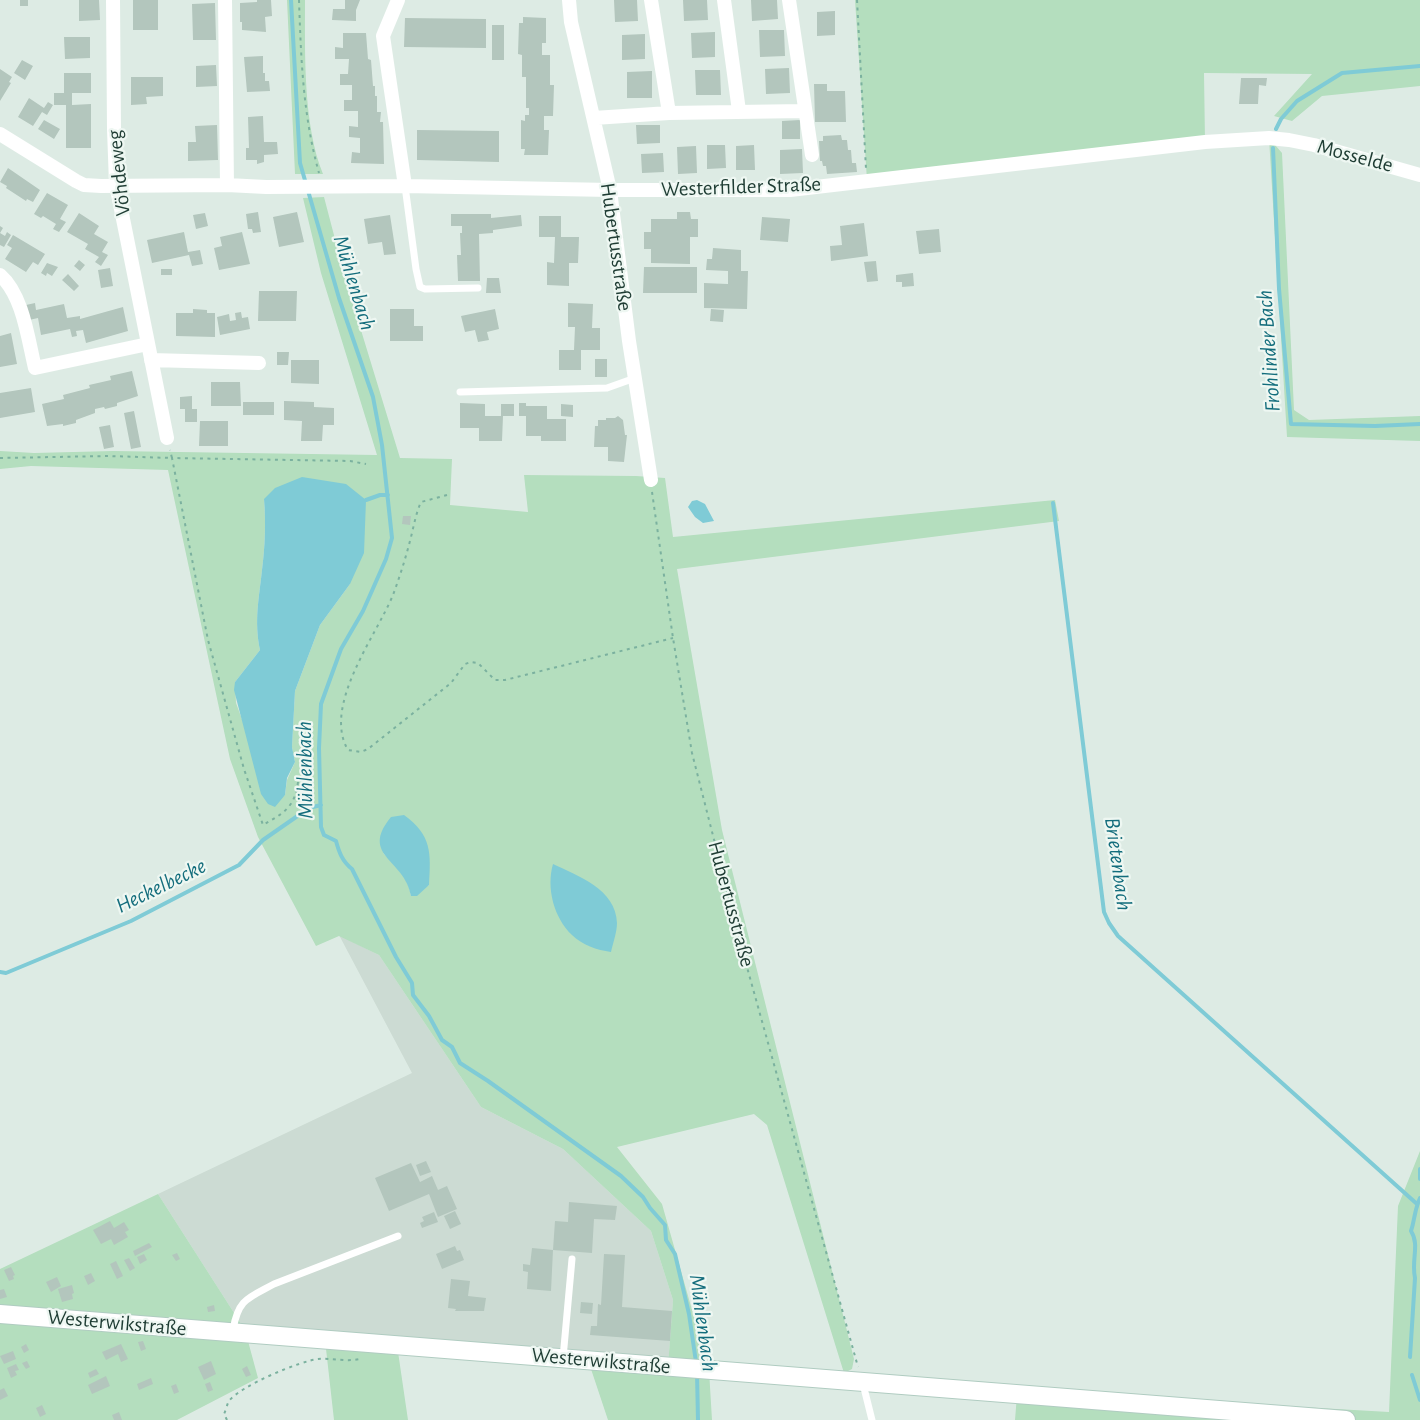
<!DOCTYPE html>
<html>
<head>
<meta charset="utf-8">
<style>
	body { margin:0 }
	canvas { display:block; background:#ddebe4 }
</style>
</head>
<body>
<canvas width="1420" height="1420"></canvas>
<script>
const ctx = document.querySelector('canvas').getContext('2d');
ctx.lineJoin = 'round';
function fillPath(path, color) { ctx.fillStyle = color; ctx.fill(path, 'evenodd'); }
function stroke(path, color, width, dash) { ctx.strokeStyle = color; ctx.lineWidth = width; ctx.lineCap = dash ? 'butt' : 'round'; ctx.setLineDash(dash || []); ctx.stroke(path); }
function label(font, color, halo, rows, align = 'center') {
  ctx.font = font + ' "Alegreya Sans",sans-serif'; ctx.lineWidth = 4.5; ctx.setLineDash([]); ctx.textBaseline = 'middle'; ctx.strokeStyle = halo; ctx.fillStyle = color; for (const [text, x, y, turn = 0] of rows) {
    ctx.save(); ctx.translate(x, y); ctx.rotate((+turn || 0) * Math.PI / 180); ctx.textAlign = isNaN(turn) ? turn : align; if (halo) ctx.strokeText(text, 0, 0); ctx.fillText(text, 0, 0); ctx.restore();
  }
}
fillPath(new Path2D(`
	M339,935L379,955L481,1107L563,1149L651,1231L673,1300L668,1367L245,1330L158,1194L412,1073Z`), '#ccdbd3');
fillPath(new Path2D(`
	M287,0H305C305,53 303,125 323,174H295Z
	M855,0H1420V86L1322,96L1292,121L1274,116L1312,74L1204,73L1205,142L867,180Z
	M1269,138L1282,153L1294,410L1309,420L1420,416V441L1287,437Z
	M324,197L346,281L400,458L452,459L450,505L528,512L524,475L636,476L665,478L673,537L1055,500L1059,521L677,569L722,830L854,1359L852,1369L844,1373L767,1125L754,1114L617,1147L662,1204L709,1370L712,1420H608L588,1360L668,1366L673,1300L651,1231L563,1149L481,1107L379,955L339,936L316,946L258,837L230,759L168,470L31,466L0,469V451L34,453L113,451L377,455L321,273L303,198ZM264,499L350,584L320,625L295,691L292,747L295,762L287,780L285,795L282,797L243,722L236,703L235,682L260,650C254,620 259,599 262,570C265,547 266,522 264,499ZM383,853L429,885L411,896C408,877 396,866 383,853Z
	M1420,1151V1420H1015L1017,1395L862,1382L1389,1412L1398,1206Z
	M158,1194L245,1330L258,1378L177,1420H0V1269Z
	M325,1340L397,1345L408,1420H334Z`), '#b4debe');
fillPath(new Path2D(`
	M302,477L346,484L366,500L364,553L350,584L320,625L295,691L292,747L295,762L287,778L285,795L275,807L268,804L261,794L234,690L235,682L260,650C254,620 259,599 262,570C265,547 266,523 264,499L275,488Z
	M697,500L705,504L714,521L703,523L695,517L688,507L692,501Z
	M404,815C432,835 431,853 429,885L417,896H411C405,859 359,856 391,817Z
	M553,864C578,876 616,889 617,923C617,932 613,943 611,952C597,950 582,945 572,935C554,918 546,888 553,864Z`), '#7fcbd6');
stroke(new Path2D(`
	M291,0L300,163L339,298L373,397L382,445L392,538L386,559L363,611L341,649L321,704L319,748L321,827L324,835L336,841C339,852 342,861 352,869L396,957L412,983L413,995L429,1016L442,1040L452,1047L460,1063L488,1081L621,1176L643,1197L650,1208L665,1225L666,1240L675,1254L689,1314L696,1362
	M1276,129L1281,119L1297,101L1342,73L1420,66
	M1273,148L1279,289L1291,424L1375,426L1420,424
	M366,500L380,495H388
	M1053,503L1104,912L1109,923L1118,936L1417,1204
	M0,972L6,973L131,921L239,865L263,840L309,808L321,805
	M1420,1169V1179
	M1410,1357L1415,1278C1411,1260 1420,1245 1411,1231C1415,1219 1414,1211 1420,1198
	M697,1373L698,1420
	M1412,1375L1420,1400`), '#7fcbd6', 4);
fillPath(new Path2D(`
	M20,0H28V6H20Z
	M79,0H99L100,20L79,21Z
	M133,0H158V30H133Z
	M257,0H271L272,16L265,17L266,32L242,30V22H240V3L257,2Z
	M345,0H360L356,10V21L332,20L333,9H345Z
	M614,0H637L638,21L615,22Z
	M683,0H707L708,20L684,21Z
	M751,0H777L778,19L752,21Z
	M215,3L216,40H193L192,4Z
	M835,11V35L817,36V12Z
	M523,17L546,18V43H542V55H550V85H554L553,116H544V130H549L548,155H524L525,149H521V120L525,121V115H529V108H526V77H522V55L518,54L519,23H523Z
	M405,18L486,19V48L404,47Z
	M492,25H504V60H492Z
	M759,30H784L785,56L760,57Z
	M715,32V57L692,58L691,33Z
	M343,33H366L368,59L371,60L373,86H375V96H377V112H381L380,122H383L384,164L351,163L352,152L360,153V138L349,137V126L358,127V111H344V100H352V85H340V74H348L349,59H335V47L343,48Z
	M645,34V59L622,60V35Z
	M64,37H90V58L65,59Z
	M263,56V73H265V81H269L270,91L247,92L244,57Z
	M22,60L33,66L25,80L14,73Z
	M216,65L217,86L196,87V66Z
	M789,68L790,93L766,94L765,69Z
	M0,69L12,77L9,82L11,83L0,101Z
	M695,70H720L721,95H696Z
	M652,71V98H627V72Z
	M64,73H91V93H72V105L91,104V148H66V105H54V93H64Z
	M131,77H163V96L146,97L147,104L131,105Z
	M1241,78H1267L1266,86L1259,85L1258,104H1239Z
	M814,84H827V91H845L846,122H815Z
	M29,98L44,108L48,102L53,105L47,115L42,112L33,126L18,117Z
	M263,116L264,142H277L278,154L264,155V162L257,164V160H246V148H249L248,117Z
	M44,120L60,129L54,139L38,129Z
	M800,120V139H782V121Z
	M217,125L218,160L188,161V142H196L195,126Z
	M636,125H660V143L637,144Z
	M417,130L499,131V162L417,160Z
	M841,135L842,140H847L848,150H851L852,163H856L857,172L827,174L826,166H823L822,161H820L819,141H823V136Z
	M707,145H725L726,168L707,169Z
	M754,145L755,170H736V146Z
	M696,146L697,173L678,174L677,147Z
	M802,149L803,173L780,174V150Z
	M663,153L664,172L642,173L641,154Z
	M8,168L40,190L33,202L27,199L26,201L6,188L7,186L0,182Z
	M47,193L68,205L60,219L66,222L59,232L53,229L56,224L43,216L41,218L34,214Z
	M258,212L261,232L253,233L252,229H248L246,214Z
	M297,212L304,242L279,247L273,217Z
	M677,212H690L691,219H698V237H690V264L651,263V249H644V232H651V219H677Z
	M79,213L99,226L94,234L108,242L102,252L108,255L101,266L95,262L99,257L85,249L88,244L67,232Z
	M205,213L208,226L196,229L193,215Z
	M451,214H491V218L521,215L522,226L493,230V233L479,234L480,281H458L457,255H461L460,233H462V226H451Z
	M390,215L396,254L384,255L382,242L368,244L364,219Z
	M539,216H561V237H579L578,263H569V286L547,285V262L554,263L555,237H539Z
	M762,217L790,219L788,242L760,240Z
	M864,223L868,256L831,261L830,246L842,245L840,226Z
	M0,226L3,228L0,233L5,236L7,232L11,235L4,247L0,245Z
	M939,229L941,252L919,254L916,231Z
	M184,232L188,252L200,250L203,264L192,266L189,255L152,263L147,240Z
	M242,232L250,264L219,270L214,248L222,246L220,237Z
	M13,235L45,254L38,265L33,262L26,272L5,259L12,248L7,245Z
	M713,248L741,250V271H748L747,309L704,308V283L728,284V271L706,270L707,259H712Z
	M79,260L85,265L80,271L74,266Z
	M876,261L878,281L867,282L864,262Z
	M47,263L58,267L52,276L47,273L46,276L41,273Z
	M644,267H697V293H643Z
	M110,268L113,286L101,288L98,270Z
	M161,269H172V275H161Z
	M913,273L914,286L902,287V282H896V275Z
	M68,274L79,286L74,291L62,280Z
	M487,278H499L501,293H486Z
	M259,291H297L296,321H258Z
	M35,303L36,310L64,304L67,318L80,316V319L123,307L128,331L86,343L83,330L76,331L77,336L72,337L70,329L41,335L38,318L29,320L26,305Z
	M568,303L593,304L592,328H600V350H581V370H559V350H574L575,327H568Z
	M193,309L207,310V313H215V337L176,336V313H193Z
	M390,309H414V326H423V341H390Z
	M495,309L499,329L487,332L489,340L478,342L475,330L465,332L461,316Z
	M711,309L724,310L723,322L710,321Z
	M241,312L242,318L248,317L250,329L220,335L217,317L229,314L230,321L236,320L235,313Z
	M11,333L17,364L0,367V336Z
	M277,352H289L288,365H277Z
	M595,359H607V377H595Z
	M291,360H319V384L291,383Z
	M132,371L138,396L117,403V406L105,409L104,407L95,409V413L76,420V423L63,426V424L47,426L42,404L64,399L63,395L90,388L89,385L111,380L110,376Z
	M211,382H240L241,406H211Z
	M31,388L35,412L0,418V393Z
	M192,396V409H197V422H185V409H180V397Z
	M284,401L314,402V407L334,408V425H323L322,441H301L302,421L284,420Z
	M243,402H274V415H243Z
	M460,403L485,404V416H501V404H514V416H503L502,441H479V428H460Z
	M519,403H526V406H547V419H566V441H541V436H526V416H519Z
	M561,404L573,405V417L561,416Z
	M134,411L141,447L131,449L124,413Z
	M618,416L623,420L625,435H627L624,462L608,461V447H594L595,426H598V420H606V418H615Z
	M200,421H228V446H199Z
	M110,425L114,447L104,449L99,427Z
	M403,516H411L410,525L402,524Z
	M426,1161L431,1172L420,1176L416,1165Z
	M411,1163L420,1182L432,1176L438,1190L447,1186L457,1209L438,1217L429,1194L389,1211L375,1178Z
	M569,1202L617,1206L615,1220L594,1219L592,1253L553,1250L555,1221L568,1222Z
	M455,1211L461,1224L450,1229L444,1216Z
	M434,1212L438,1222L422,1228L420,1223L424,1221L422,1217Z
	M110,1221L114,1228L124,1222L129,1230L125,1232L128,1237L114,1245L111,1239L101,1244L93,1230Z
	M149,1243L152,1247L135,1256L133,1251Z
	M455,1246L457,1251L460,1250L464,1260L442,1269L436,1254Z
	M532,1248L553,1250L551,1291L527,1289L528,1272L523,1271V1264L530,1265Z
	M177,1253L180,1259L176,1261L172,1255Z
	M144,1254L147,1260L140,1264L137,1257Z
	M604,1254L625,1255L622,1307L672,1311L670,1341L590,1335L591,1326H597L598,1304L601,1305Z
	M129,1258L135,1268L130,1271L124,1260Z
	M116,1261L123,1276L117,1279L110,1264Z
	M11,1267L15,1275L13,1276L14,1279L9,1281L4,1270Z
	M91,1273L95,1281L88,1285L84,1276Z
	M57,1277L61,1286L51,1292L46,1282Z
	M451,1279L470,1281L468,1296L486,1298L484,1311H455L456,1309L448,1308Z
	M72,1285L74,1293L72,1294L73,1299L62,1302L58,1289Z
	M4,1289L7,1297L0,1299V1290Z
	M581,1302L593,1303L592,1314L580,1313Z
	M214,1305L215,1311L208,1312L207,1307Z
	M143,1341L146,1349L141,1351L138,1342Z
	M26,1344L29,1350L24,1353L21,1347Z
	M121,1344L128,1359L121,1362L118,1354L106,1360L102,1352Z
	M13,1351L16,1359L4,1364L0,1356Z
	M27,1361L30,1367L26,1369L22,1363Z
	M211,1361L216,1374L204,1380L198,1367Z
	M16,1364L19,1370L15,1371L17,1375L11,1378L7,1368Z
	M247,1366L251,1375L246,1377L242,1369Z
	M96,1369L99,1374L90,1378L88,1373Z
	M106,1376L110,1386L92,1394L88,1385Z
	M151,1378L153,1384L139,1390L137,1384Z
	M210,1382L213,1390L208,1392L205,1384Z
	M176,1384L179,1392L174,1394L171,1386Z
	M4,1388L8,1396L0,1400V1390Z
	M42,1405L46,1414L40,1417L36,1408Z
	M119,1412L122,1420H114L112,1415Z`), '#b3c6bd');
const secondary = new Path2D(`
	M0,1314L1346,1420`);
stroke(secondary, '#b0ccc1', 20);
stroke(new Path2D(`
	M299,0C301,59 303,116 319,173
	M857,0L866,169
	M0,458L108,456L172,458L170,450
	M652,492L673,638L692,753L740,942L858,1367
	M447,495L421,502C416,513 414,525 411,537C406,557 400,576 393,595C376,636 322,706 348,750L361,752L368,749L451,683L465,664L471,662L478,663L495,680H505L673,638
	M298,782C295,807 284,813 263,825L244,769L208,640L172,458L350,461L366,464
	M227,1420L224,1414C226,1410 227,1404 229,1401C240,1386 300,1361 318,1359C332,1358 347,1362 360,1359`), '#7bb19f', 2, [3, 4.5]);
stroke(new Path2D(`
	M405,186L416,269L420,287L425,289L478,288
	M460,392L607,388L635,378
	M233,1330C238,1299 248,1298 274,1284L398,1236
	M563,1358L572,1259
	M863,1384L872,1420`), '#fff', 7);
stroke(new Path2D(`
	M113,0L114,129L116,184L167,438
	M225,0L227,185
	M398,0L383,36L405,186
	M569,0L571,22L610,190L629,341L651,480
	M651,0L669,113
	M724,0L739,111
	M789,0L812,155
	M594,118L669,113L804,111
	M0,134L76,181L84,185L101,186L227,185L266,187L405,186L610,190H790L1205,142L1269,138L1289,140L1314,145L1420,175
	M0,275C23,295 28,339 35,368L148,344
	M151,360L259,363`), '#fff', 14);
stroke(secondary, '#fff', 18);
label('21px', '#1e3c33', '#eef7f2', [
	["Mosselde",1355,156,15],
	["Vöhdeweg",119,173,-96],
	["Westerfilder Straße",741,187,-2],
	["Hubertusstraße",616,247,82],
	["Hubertusstraße",731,904,75],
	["Westerwikstraße",117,1323,5],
	["Westerwikstraße",601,1361,5]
]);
label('italic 22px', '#136d7c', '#eef7f2', [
	["Mühlenbach",354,283,73],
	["Frohlinder Bach",1269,351,-94],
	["Mühlenbach",305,770,-91],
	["Brietenbach",1118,864,82],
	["Heckelbecke",161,886,-26],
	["Mühlenbach",703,1323,82]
]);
</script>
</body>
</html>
